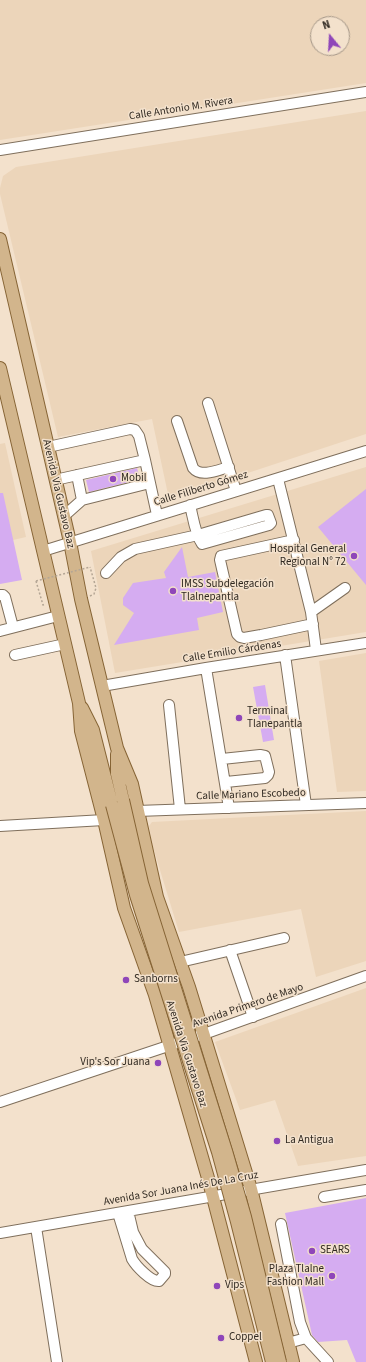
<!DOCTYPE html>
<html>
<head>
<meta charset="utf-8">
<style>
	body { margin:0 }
	#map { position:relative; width:366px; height:1362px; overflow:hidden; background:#f3e1cc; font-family:"Source Sans 3",sans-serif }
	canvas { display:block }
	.north { position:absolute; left:310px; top:16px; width:40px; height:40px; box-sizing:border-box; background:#f3e1cc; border:1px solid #a59788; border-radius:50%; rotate:342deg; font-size:11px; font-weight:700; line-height:16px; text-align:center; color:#302921 }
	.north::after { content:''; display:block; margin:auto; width:14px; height:18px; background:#8f46b9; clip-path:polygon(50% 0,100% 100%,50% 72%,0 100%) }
</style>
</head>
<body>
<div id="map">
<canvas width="366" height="1362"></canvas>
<div class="north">N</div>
</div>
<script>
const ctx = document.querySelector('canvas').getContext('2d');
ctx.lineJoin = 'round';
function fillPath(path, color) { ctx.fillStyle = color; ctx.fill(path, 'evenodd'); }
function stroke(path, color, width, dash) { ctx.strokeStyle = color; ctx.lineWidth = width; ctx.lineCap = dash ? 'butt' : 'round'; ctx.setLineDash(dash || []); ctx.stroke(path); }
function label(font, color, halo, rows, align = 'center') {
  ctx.font = font + ' "Source Sans 3",sans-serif'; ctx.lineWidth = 3; ctx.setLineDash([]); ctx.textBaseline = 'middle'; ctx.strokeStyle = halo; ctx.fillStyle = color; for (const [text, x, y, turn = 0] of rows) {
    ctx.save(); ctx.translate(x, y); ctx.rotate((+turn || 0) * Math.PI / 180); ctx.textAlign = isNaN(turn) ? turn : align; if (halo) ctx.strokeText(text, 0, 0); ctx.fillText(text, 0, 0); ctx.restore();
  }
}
fillPath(new Path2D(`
	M0,0H366V83L0,140ZM318,24H342V48H318Z
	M366,111V434L169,499L152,419L58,437L0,194V188L3,176L16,167Z
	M5,443L26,537L0,543V444Z
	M366,467V632L115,673L91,551Z
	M366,653V791L337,792L319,661Z
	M366,811V961L316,977L301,909L179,932L152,844L149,826L152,822Z
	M366,988V1156L298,1166L275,1100L240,1110L215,1042Z`), '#ecd5ba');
fillPath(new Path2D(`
	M137,468L140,479L89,492L86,480Z
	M366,489V585L318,527Z
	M0,493H3L22,580L0,584Z
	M182,547L188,577L215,572L223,612L197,618L199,630L114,645L134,613L123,605V598L133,583L166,578L164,572Z
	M265,685L274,740L263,742L253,687Z
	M366,1198V1362H356L347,1340L318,1342L312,1335L285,1213Z`), '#d5acf1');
const minor = new Path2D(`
	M0,150L366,92
	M208,403L236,491
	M177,421L193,468C201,478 218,470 229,467
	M48,447L130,429L135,430L139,436L145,460L157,515
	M77,475L82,500
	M278,479L311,612L316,650
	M55,480L145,460
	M64,516L82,500L150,483
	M294,540L221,556L220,560L237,634L240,637L244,638L261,635L313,624
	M43,551L366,451
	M106,573L121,557L135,549L198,535L266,515H268L271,523L269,525L202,544C195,534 193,517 190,505
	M0,595H3L5,597L13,627
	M311,612L345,588
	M0,631L58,616
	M15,655L65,644
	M285,655L306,805
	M206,668L229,808
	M102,686L206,668L366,643
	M169,705L180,809
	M222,759L260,755L265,756L269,772L268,775L265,778L226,782
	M137,811L366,803
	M0,826L104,820
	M230,950L253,1017
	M180,962L284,938
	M0,1102L204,1034L366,976
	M324,1197L366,1190
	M118,1213L132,1259C136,1266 151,1282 159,1281L165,1274V1272L142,1249L133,1232L128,1211
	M281,1224L300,1322L306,1338L288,1343
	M36,1227L57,1362
	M0,1233L366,1170
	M306,1338L328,1362`);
const major = new Path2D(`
	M0,239L70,542L81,599L117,748L132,784L157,897L189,987L251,1189L293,1362
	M0,368L79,703L81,731L104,820L124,908L155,995L208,1178L256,1362
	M82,708L93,730L112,805
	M117,754V774L123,800`);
stroke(minor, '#7f6f5c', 12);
stroke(major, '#866435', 14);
stroke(new Path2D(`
	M36,581L43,605L45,604
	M90,596L94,594L96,588L90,567`), '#b4a695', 1.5, [2, 2]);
stroke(minor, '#fff', 10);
stroke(major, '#d2b58c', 12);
const majorBridge = new Path2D(`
	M123,800L142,883L226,1151L245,1217L280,1362
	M112,805L136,895L218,1152L237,1222L272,1362`);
stroke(majorBridge, '#866435', 14, []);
stroke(new Path2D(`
	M36,581L90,567`), '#b4a695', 1.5, [2, 2]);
stroke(majorBridge, '#d2b58c', 12);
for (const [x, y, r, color] of [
	[113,479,4,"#8f46b9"],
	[354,556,4,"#8f46b9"],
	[173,591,4,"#8f46b9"],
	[239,718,4,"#8f46b9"],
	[126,980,4,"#8f46b9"],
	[158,1063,4,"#8f46b9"],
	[277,1141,4,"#8f46b9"],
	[312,1251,4,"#8f46b9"],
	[332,1276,4,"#8f46b9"],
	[217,1286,4,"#8f46b9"],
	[221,1338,4,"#8f46b9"]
]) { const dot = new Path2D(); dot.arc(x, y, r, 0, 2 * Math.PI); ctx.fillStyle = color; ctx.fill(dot); stroke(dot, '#f3e1cc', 1.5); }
label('11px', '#302921', '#f3e1cc', [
	["Calle Antonio M. Rivera",181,109,-9],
	["Calle Filiberto Gómez",201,489,-17],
	["Avenida Via Gustavo Baz",58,494,77],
	["Calle Emilio Cárdenas",232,652,-9],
	["Calle Mariano Escobedo",251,795,-2],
	["Avenida Primero de Mayo",248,1006,-19],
	["Avenida Via Gustavo Baz",186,1054,72],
	["Avenida Sor Juana Inés De La Cruz",181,1189,-10]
]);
label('11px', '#302921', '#f3e1cc', [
	["Mobil",121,479],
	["Hospital General",346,550,"right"],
	["Regional N° 72",346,563,"right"],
	["IMSS Subdelegación",181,585],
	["Tlalnepantla",181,598],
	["Terminal",247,712],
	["Tlanepantla",247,725],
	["Sanborns",134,980],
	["Vip's Sor Juana",150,1063,"right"],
	["La Antigua",285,1141],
	["SEARS",320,1251],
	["Plaza Tlalne",324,1270,"right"],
	["Fashion Mall",324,1283,"right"],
	["Vips",225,1286],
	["Coppel",229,1338]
], 'left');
</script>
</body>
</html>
